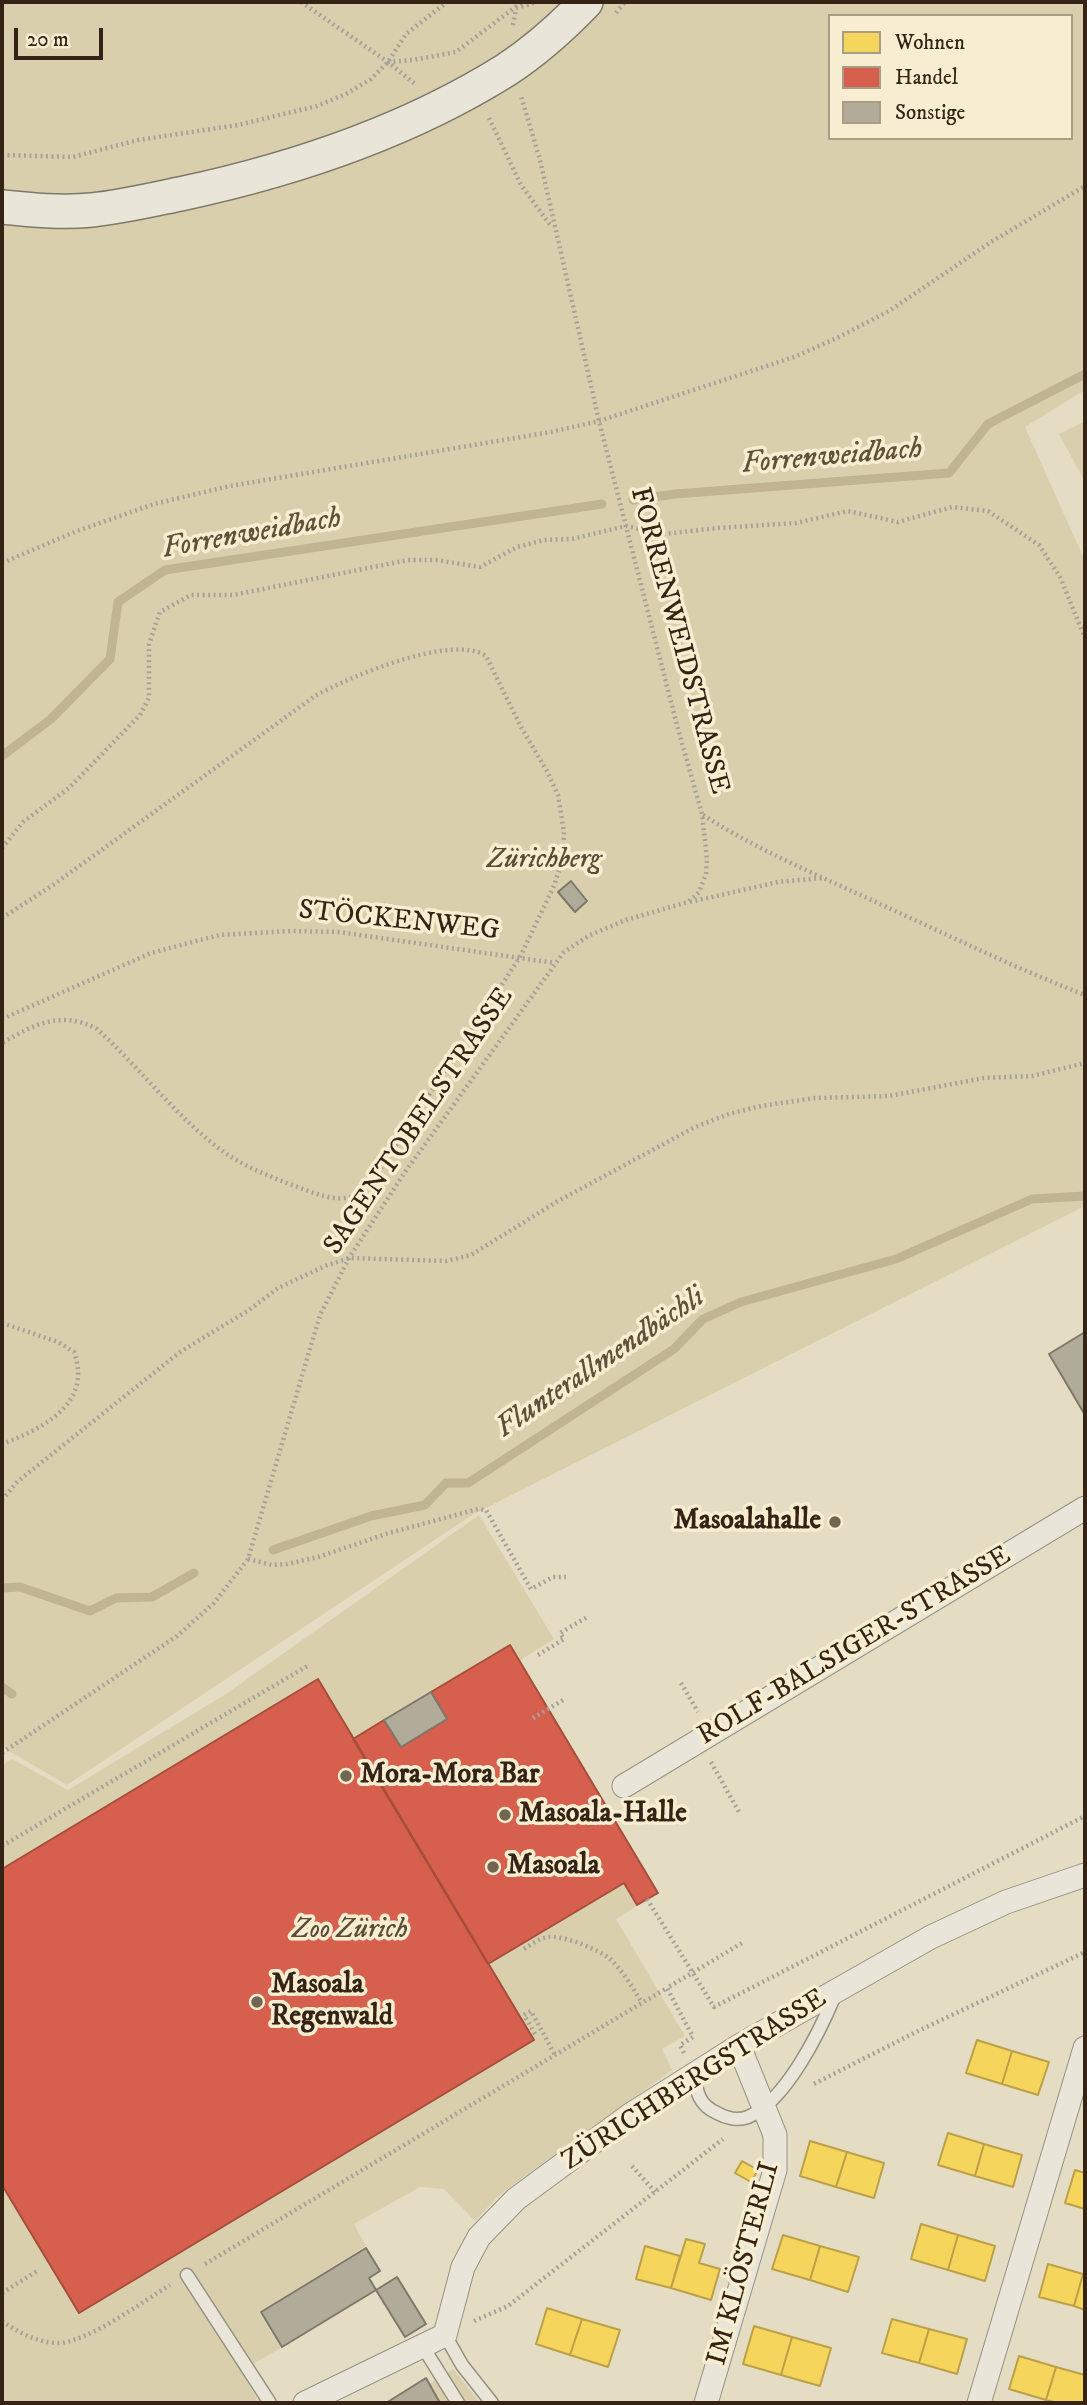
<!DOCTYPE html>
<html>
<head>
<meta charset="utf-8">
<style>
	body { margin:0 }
	#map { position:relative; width:1087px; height:2405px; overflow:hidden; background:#e4ddc3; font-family:"IM FELL DW Pica",serif }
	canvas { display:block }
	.frame { position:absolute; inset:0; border:4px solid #352415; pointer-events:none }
	.legend { position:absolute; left:828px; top:14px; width:245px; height:126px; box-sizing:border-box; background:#f7edd0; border:2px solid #a99d85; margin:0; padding:9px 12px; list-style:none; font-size:21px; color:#352415 }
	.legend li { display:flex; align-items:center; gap:14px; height:35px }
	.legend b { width:35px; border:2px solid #a99d85 }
	.scale { position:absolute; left:14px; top:28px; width:89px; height:32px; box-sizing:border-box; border:4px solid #352415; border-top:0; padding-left:9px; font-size:21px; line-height:24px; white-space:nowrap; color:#352415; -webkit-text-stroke:5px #f7edd0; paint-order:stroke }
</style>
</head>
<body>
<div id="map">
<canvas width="1087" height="2405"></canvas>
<div class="frame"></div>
<ul class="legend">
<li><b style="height:19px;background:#f6d55c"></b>Wohnen</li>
<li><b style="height:19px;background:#d6604d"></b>Handel</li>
<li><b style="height:19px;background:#b1ac9a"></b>Sonstige</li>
</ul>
<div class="scale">20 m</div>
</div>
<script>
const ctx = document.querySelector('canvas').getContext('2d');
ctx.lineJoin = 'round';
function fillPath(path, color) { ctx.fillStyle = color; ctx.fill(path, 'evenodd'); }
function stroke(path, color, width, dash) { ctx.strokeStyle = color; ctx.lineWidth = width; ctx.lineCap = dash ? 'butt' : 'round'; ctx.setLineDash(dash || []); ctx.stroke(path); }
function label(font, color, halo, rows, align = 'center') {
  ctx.font = font + ' "IM FELL DW Pica",serif'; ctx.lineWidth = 7; ctx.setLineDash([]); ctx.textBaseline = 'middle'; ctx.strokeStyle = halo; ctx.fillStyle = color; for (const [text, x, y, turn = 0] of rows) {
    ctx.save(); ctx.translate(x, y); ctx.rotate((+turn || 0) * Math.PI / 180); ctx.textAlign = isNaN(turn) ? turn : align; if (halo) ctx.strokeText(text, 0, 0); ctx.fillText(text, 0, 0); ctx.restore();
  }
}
fillPath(new Path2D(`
	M2,2H1085V390L1025,427L1085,561V1206L472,1515L67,1785L2,1747ZM830,16H1071V138H830Z
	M1085,421V482L1059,434Z
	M479,1515L554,1639L519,1661L658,1893L616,1919L685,2036L662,2049L672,2070L498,2196L475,2221L444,2189L420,2187L354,2224L366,2246L259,2312L281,2348L241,2371L259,2403H6L2,2396V1765L12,1759L68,1790L226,1694Z
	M453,2369L480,2403H386L426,2378L429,2384Z`), '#dacfad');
const homes = new Path2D(`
	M977,2040L1012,2051L1002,2084L966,2073Z
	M1012,2051L1049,2062L1038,2095L1002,2084Z
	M948,2133L984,2144L975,2176L938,2165Z
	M810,2141L847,2152L836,2187L800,2176Z
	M984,2144L1022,2155L1013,2187L975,2176Z
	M847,2152L884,2163L874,2198L836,2187Z
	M742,2161L758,2170L751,2182L735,2173Z
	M1075,2170L1085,2173V2209L1065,2203Z
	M921,2224L958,2235L948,2270L911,2259Z
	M783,2235L820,2246L810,2280L772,2269Z
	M958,2235L995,2246L985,2281L948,2270Z
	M686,2239L705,2244L699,2263L720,2269L711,2300L671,2288Z
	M645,2246L680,2256L671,2288L636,2279Z
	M820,2246L859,2257L848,2292L810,2280Z
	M1048,2264L1083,2274L1074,2306L1039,2297Z
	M1083,2274L1085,2275V2310L1074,2306Z
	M547,2308L582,2319L570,2355L536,2344Z
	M582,2319L620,2330L608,2367L570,2355Z
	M892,2319L929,2329L919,2363L882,2353Z
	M754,2326L792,2337L781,2375L743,2364Z
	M929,2329L967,2339L957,2374L919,2363Z
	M792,2337L831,2348L820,2386L781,2375Z
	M1019,2356L1056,2367L1046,2400L1009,2389Z
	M1056,2367L1085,2375V2403H1058L1046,2400Z`);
fillPath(homes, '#f6d55c');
stroke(homes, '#bca047', 2);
const shops = new Path2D(`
	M510,1645L658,1893L637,1905L624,1883L488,1964L353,1739L384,1720L401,1747L447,1719L431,1692Z
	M318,1679L534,2040L79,2313L2,2185V1869Z`);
fillPath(shops, '#d6604d');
stroke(shops, '#a64e3c', 2);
stroke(new Path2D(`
	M633,500L675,494L949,473L988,424L1085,374
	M2,756L51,719L110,659L118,602L165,570L602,504
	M273,1550L371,1516L425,1505L446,1483H468L674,1349L703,1319L741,1302L896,1259L1032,1199L1085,1196
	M2,1588L20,1587L90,1611L116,1598L152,1597L194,1573
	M2,1687L12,1694`), '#c1b493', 9);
const building = new Path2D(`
	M571,881L587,901L575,912L558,892Z
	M1085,1332V1415L1049,1354Z
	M431,1692L447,1719L401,1747L384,1720Z
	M366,2248L380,2271L369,2278L376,2290L282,2347L261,2312Z
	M397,2277L426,2324L405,2337L376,2290Z
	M426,2378L440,2403H386Z`);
fillPath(building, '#b1ac9a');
stroke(building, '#7e7869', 2);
const lane = new Path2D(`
	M695,2074C696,2092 699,2105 717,2113C726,2118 738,2121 748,2117C786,2101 820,2031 835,1995
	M187,2275L270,2403
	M445,2335L462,2365L492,2403
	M423,2347L458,2403`);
const street = new Path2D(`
	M624,1786L1085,1508
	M305,2403L445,2335L463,2267L479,2237L516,2199L630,2115L739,2046L931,1937L1006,1902L1085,1875
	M706,2403L775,2170V2135L739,2046
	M979,2403L1085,2048`);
const secondary = new Path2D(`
	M2,207C31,210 62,213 92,210C121,207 151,200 180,194C293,170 407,132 506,70C535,51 562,27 586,2`);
stroke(lane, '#969180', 15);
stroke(street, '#969180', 25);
stroke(secondary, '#7e7869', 36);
stroke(new Path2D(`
	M301,2L388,62L415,84
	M516,8L537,2
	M616,13L625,2
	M513,25L516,9
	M388,62L413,60L456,52L522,2
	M489,118L521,185L551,226
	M2,155L73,157L138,140L238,125L317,106L346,94L371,79L388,62L406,34L447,2
	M2,563L77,531L154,504L230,486L551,432L599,421L794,357L837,338L889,311L991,242L1085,186
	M703,815C759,851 820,876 880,904C948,935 1015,968 1085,995
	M2,848L23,822L69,788L140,715L149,698V644L160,612L191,595H233L408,560H436L480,567L517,547L544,540L572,539L626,526L664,534L718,528L796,523L848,511L898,522L952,507L988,511L1039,545L1060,577L1085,638
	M690,902L778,882L822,878
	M2,918L53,885L315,696C349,677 452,633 486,656L521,727L547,771L558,795L564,832L563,858L554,886L520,957L371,1183C351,1207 328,1198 303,1189C276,1179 249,1169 225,1153C178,1119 140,1068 97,1029C61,1010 35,1024 2,1043
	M2,1019L151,953L219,935L291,931L339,932L555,963
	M2,1323L58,1342L74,1352C93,1404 42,1429 2,1444
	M2,1500L17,1482L180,1352L249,1310L278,1288L325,1266L349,1258L446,1261L471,1255L558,1201L695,1127L729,1114L761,1106L815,1098L889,1096L984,1078L1032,1076L1085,1063
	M248,1559L272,1565L287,1564L318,1557L389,1533L478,1509L486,1510L531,1589L553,1577H566
	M538,1655L564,1639L560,1633L589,1616
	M681,1683L698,1712
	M533,1718L565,1699
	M2,1753L177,1636L214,1603L248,1559L320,1315L349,1258L405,1172L564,952L590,935L626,920L688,902L699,892L706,874L707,859L702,814L678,729L599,421L540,160L521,96
	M711,1762L739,1812
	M2,1846L309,1665
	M647,1899L714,2007L1085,1816
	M524,1949C532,1944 540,1938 548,1937C563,1935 598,1949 610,1959C623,1971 633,1988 642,2003
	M535,2034L524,2015L531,2011L555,2055
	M684,2053L680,2045L693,2037L667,1988L742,1943
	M814,2084L916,2032L1085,1952
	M632,2166L655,2192
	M205,2264L667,1988
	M2,2293L37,2271
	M2,2321C18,2332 36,2342 56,2343C84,2345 145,2300 170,2285
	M474,2321L508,2306L723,2139`), '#a8a398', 4.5, [2, 3.5]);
stroke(lane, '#e9e6d9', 12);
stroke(street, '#e9e6d9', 23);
stroke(secondary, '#e9e6d9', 33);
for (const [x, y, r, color] of [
	[835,1522,7,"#726552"],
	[346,1776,7,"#726552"],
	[505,1815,7,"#726552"],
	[493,1867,7,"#726552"],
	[257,2002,7,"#726552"]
]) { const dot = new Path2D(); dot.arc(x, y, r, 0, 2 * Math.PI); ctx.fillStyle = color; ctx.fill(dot); stroke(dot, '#f7edd0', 2.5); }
label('28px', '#352415', '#f7edd0', [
	["FORRENWEIDSTRASSE",678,641,75],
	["STÖCKENWEG",399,922,6],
	["SAGENTOBELSTRASSE",420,1122,-56],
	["ROLF-BALSIGER-STRASSE",855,1647,-31],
	["ZÜRICHBERGSTRASSE",695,2081,-33],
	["IM KLÖSTERLI",745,2264,-75]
]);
label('italic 28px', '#5c4c36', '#f7edd0', [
	["Zürichberg",544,861],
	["Zoo Zürich",350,1931]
]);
label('bold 28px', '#352415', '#f7edd0', [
	["Masoalahalle",821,1522,"right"],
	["Mora-Mora Bar",360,1776],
	["Masoala-Halle",519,1815],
	["Masoala",507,1867],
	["Masoala",271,1986],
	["Regenwald",271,2018]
], 'left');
label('italic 30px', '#61503a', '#f7edd0', [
	["Forrenweidbach",832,458,-5],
	["Forrenweidbach",252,535,-10],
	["Flunterallmendbächli",601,1364,-34]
]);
</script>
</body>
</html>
